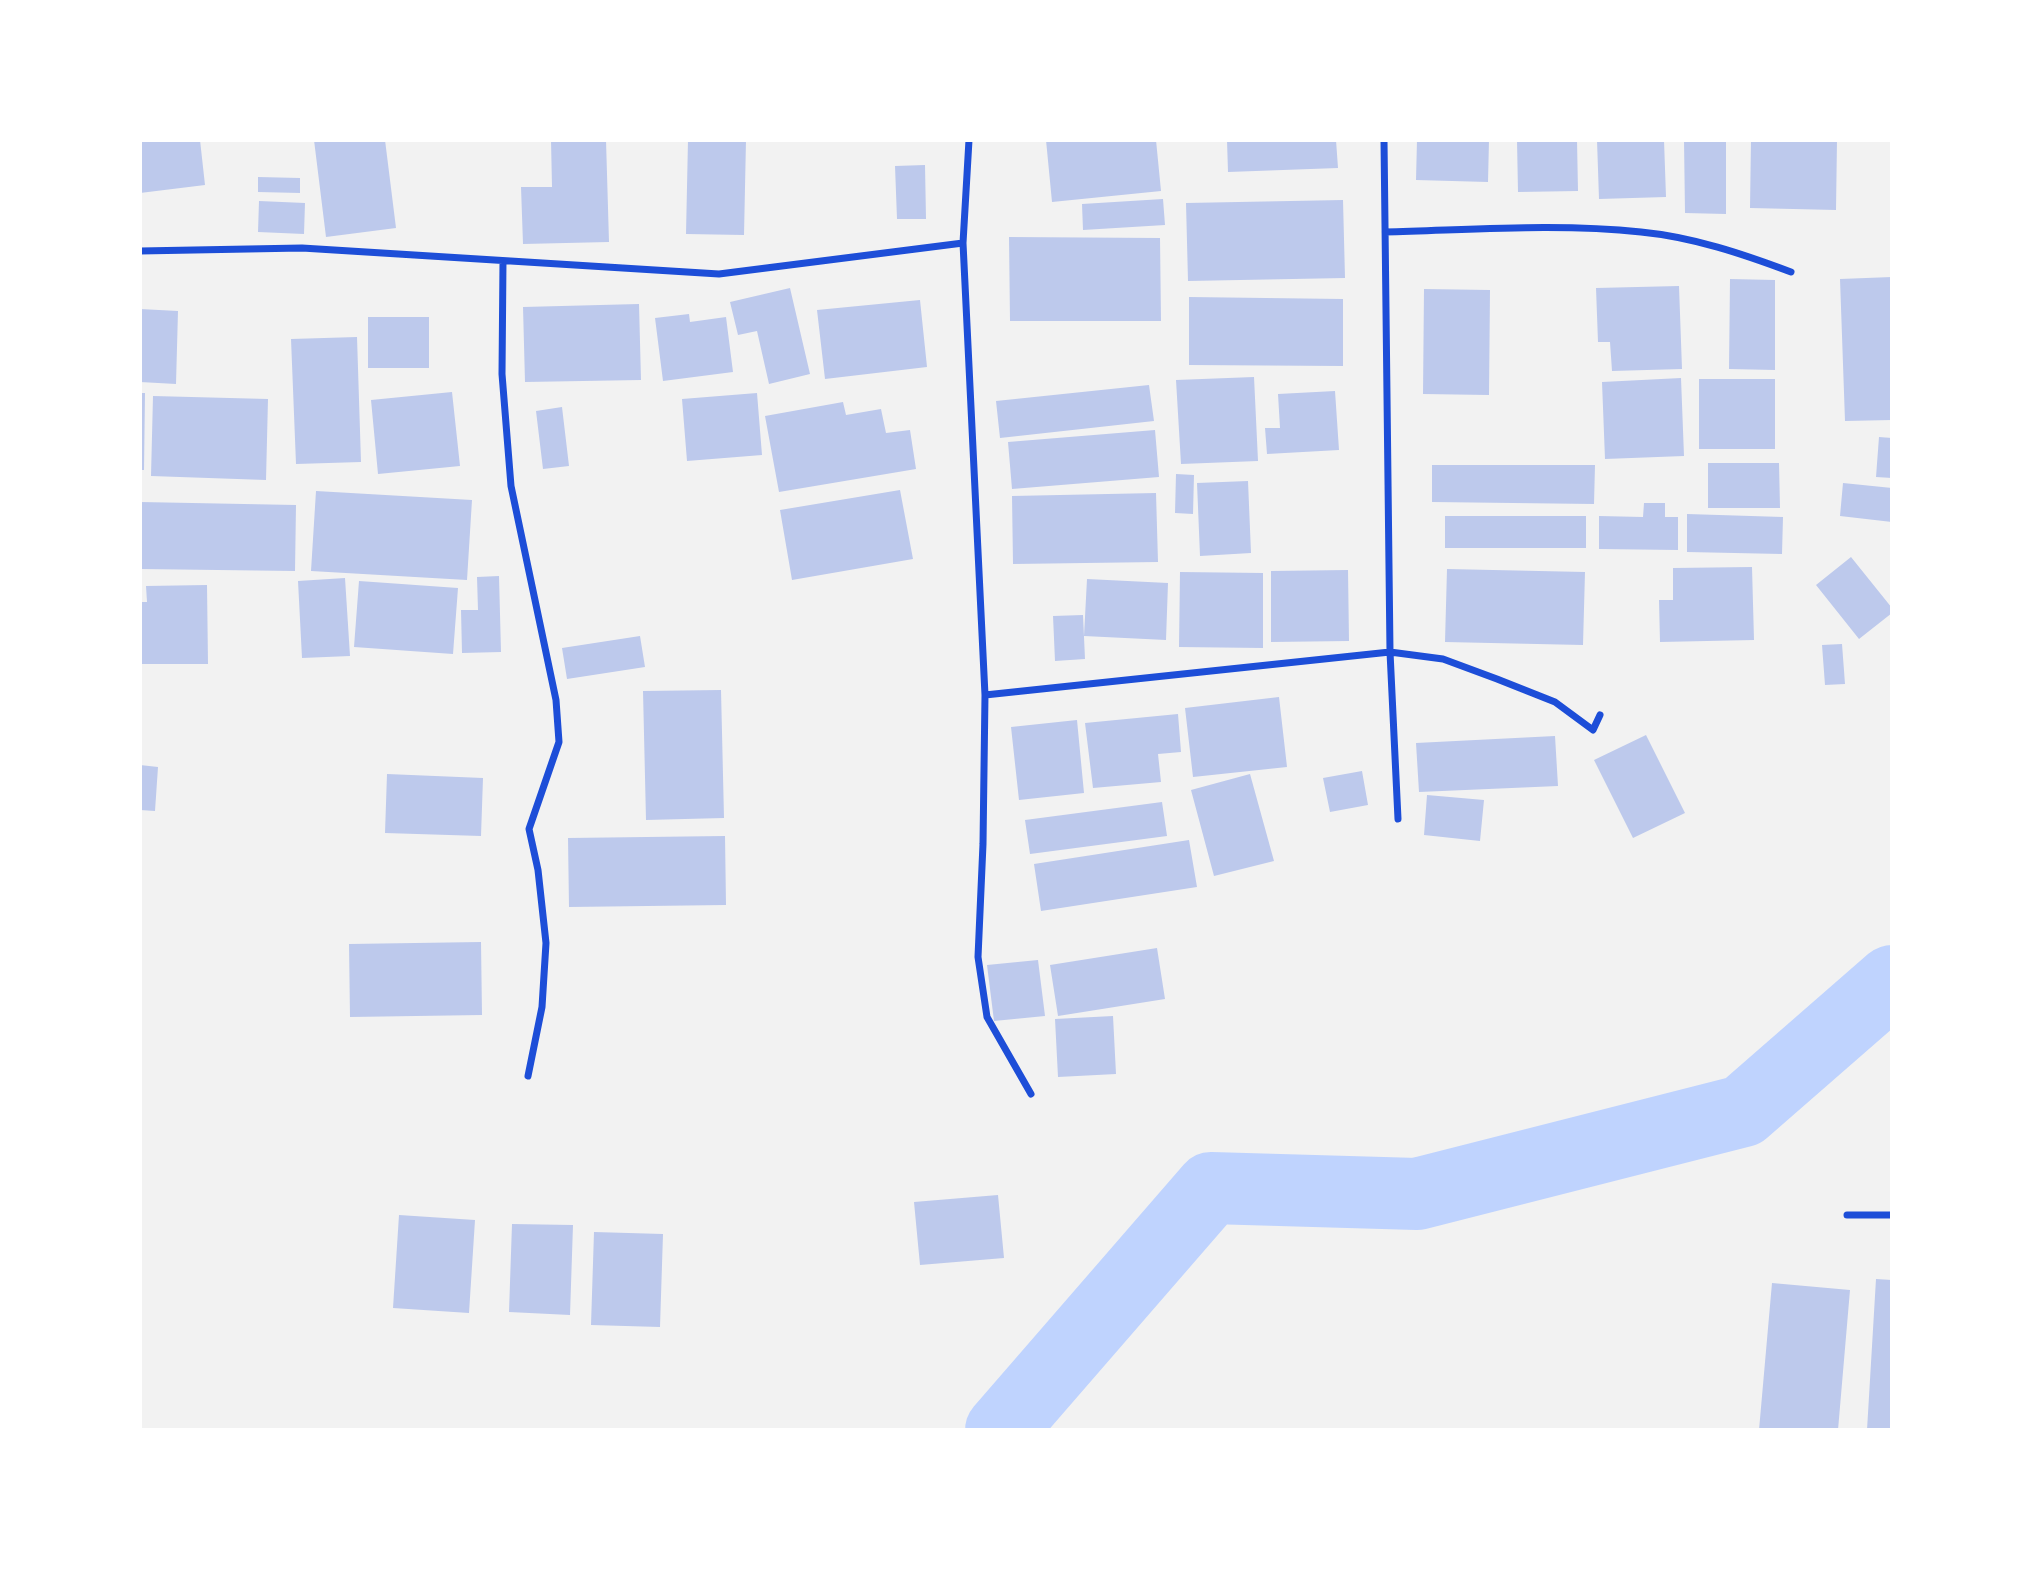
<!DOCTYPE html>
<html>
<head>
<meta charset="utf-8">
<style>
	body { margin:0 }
	#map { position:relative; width:2032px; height:1570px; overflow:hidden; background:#f2f2f2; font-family:"Archivo Narrow",sans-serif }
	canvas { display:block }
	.frame { position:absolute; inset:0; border:142px solid #fff; pointer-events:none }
</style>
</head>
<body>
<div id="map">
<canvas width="2032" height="1570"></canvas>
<div class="frame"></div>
</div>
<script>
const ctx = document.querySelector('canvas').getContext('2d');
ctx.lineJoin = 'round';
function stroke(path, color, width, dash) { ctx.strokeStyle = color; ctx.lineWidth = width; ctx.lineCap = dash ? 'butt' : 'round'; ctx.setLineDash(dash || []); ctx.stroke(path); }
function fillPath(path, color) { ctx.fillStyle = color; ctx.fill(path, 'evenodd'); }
stroke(new Path2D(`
	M1001,1430L1211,1188L1417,1194L1743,1111L1892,981`), '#bfd3fe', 72);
fillPath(new Path2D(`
	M140,140H200L205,185L140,193Z
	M314,140H385L396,228L326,237Z
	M551,140H606L609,242L523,244L521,187H552Z
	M688,140H746L744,235L686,234Z
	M1046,140H1156L1161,191L1052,202Z
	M1227,140H1336L1338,168L1228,172Z
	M1417,140H1489L1488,182L1416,180Z
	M1517,140H1577L1578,191L1518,192Z
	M1597,140H1664L1666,197L1599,199Z
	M1684,140H1726V214L1685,213Z
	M1751,140H1837L1836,210L1750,208Z
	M925,165L926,219H897L895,166Z
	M258,177L300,178V193L258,192Z
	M1163,199L1165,225L1083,230L1082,204Z
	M1343,200L1345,278L1188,281L1186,203Z
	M259,201L305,203L304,234L258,232Z
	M1009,237L1160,238L1161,321H1010Z
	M1892,277V420L1845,421L1840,279Z
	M1730,279L1775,280V370L1729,369Z
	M1679,286L1682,369L1612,371L1610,342H1598L1596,288Z
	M790,288L810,374L769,384L757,331L738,335L730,302Z
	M1424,289L1490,290L1489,395L1423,394Z
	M1189,297L1343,299V366L1189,365Z
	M920,300L927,367L825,379L817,310Z
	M639,304L641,380L525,382L523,307Z
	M140,309L178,311L176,384L140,382Z
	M689,314L690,322L726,317L733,372L663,381L655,318Z
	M368,317H429V368H368Z
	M357,337L361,462L296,464L291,339Z
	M1254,377L1258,461L1181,464L1176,380Z
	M1681,378L1684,456L1605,459L1602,382Z
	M1699,379H1775V449H1699Z
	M1149,385L1154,421L1000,438L996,401Z
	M1335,391L1339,450L1267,454L1265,428H1280L1278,394Z
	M452,392L460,466L378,474L371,400Z
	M140,393H145L144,470H140Z
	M757,393L762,455L687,461L682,399Z
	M153,396L268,399L266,480L151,476Z
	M843,402L846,415L881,409L886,433L910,430L916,469L779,492L765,416Z
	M562,407L569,466L543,469L536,411Z
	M1155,430L1159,477L1012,489L1008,442Z
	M1879,437L1892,438V478L1876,477Z
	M1708,463H1779L1780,508H1708Z
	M1432,465H1595L1594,504L1432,502Z
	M1176,474L1194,475L1193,514L1175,513Z
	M1248,481L1251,553L1200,556L1197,483Z
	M1843,483L1892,488V522L1840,516Z
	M900,490L913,559L792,580L780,510Z
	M316,491L472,500L467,580L311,571Z
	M1156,493L1158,562L1013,564L1012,496Z
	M140,502L296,505L295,571L140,569Z
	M1644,503H1665V517H1678V550L1599,549V516L1643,517Z
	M1687,514L1783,517L1782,554L1687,552Z
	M1445,516H1586V548H1445Z
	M1851,557L1892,608V613L1859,639L1816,585Z
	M1752,567L1754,640L1660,642L1659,600H1673V568Z
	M1447,569L1585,572L1583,645L1445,642Z
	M1348,570L1349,641L1271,642V571Z
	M1180,572L1263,573V648L1179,647Z
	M499,576L501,652L462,653L461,610H478L477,577Z
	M345,578L350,656L302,658L298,581Z
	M1087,579L1168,583L1166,640L1084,636Z
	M359,581L458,588L453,654L354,647Z
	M207,585L208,664H140V602H147L146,586Z
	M1083,615L1085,659L1055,661L1053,616Z
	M640,636L645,667L567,679L562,648Z
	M1842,644L1845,684L1825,685L1822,645Z
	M721,690L724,818L646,820L643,691Z
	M1279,697L1287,767L1193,777L1185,708Z
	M1178,714L1181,752L1158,754L1161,782L1093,788L1085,723Z
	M1077,720L1084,793L1019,800L1011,727Z
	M1646,735L1685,813L1633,838L1594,760Z
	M1555,736L1558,786L1419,792L1416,743Z
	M140,765L158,767L155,811L140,810Z
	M1362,771L1368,805L1330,812L1323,778Z
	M387,774L483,778L481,836L385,833Z
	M1250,774L1274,861L1214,876L1191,790Z
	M1427,795L1484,800L1480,841L1424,835Z
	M1162,802L1167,836L1030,854L1025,820Z
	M725,836L726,905L569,907L568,838Z
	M1189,840L1197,887L1041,911L1034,864Z
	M481,942L482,1015L350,1017L349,944Z
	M1157,948L1165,999L1058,1016L1050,965Z
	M1038,960L1045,1016L994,1021L987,965Z
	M1113,1016L1116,1074L1058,1077L1055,1019Z
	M998,1195L1004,1258L920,1265L914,1202Z
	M399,1215L475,1220L469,1313L393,1308Z
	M512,1224L573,1225L570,1315L509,1312Z
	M594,1232L663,1234L660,1327L591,1325Z
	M1876,1279L1892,1280V1430H1867Z
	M1772,1283L1850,1290L1838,1430H1759Z`), '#bdc9ec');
stroke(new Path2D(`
	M969,140L963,243L985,695L983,844L978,957L987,1017L1031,1094
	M1384,140L1390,652L1398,819
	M1385,232C1470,230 1557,223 1641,232C1693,237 1743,254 1791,272
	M140,251L302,248L719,274L963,243
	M503,261L502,374L511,486L556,700L559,742L529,829L538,870L546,943L542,1007L528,1076
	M985,695L1390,652L1443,659L1497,679L1555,702L1593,730L1600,715
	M1847,1215H1892`), '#1d4ed8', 7);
</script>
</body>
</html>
